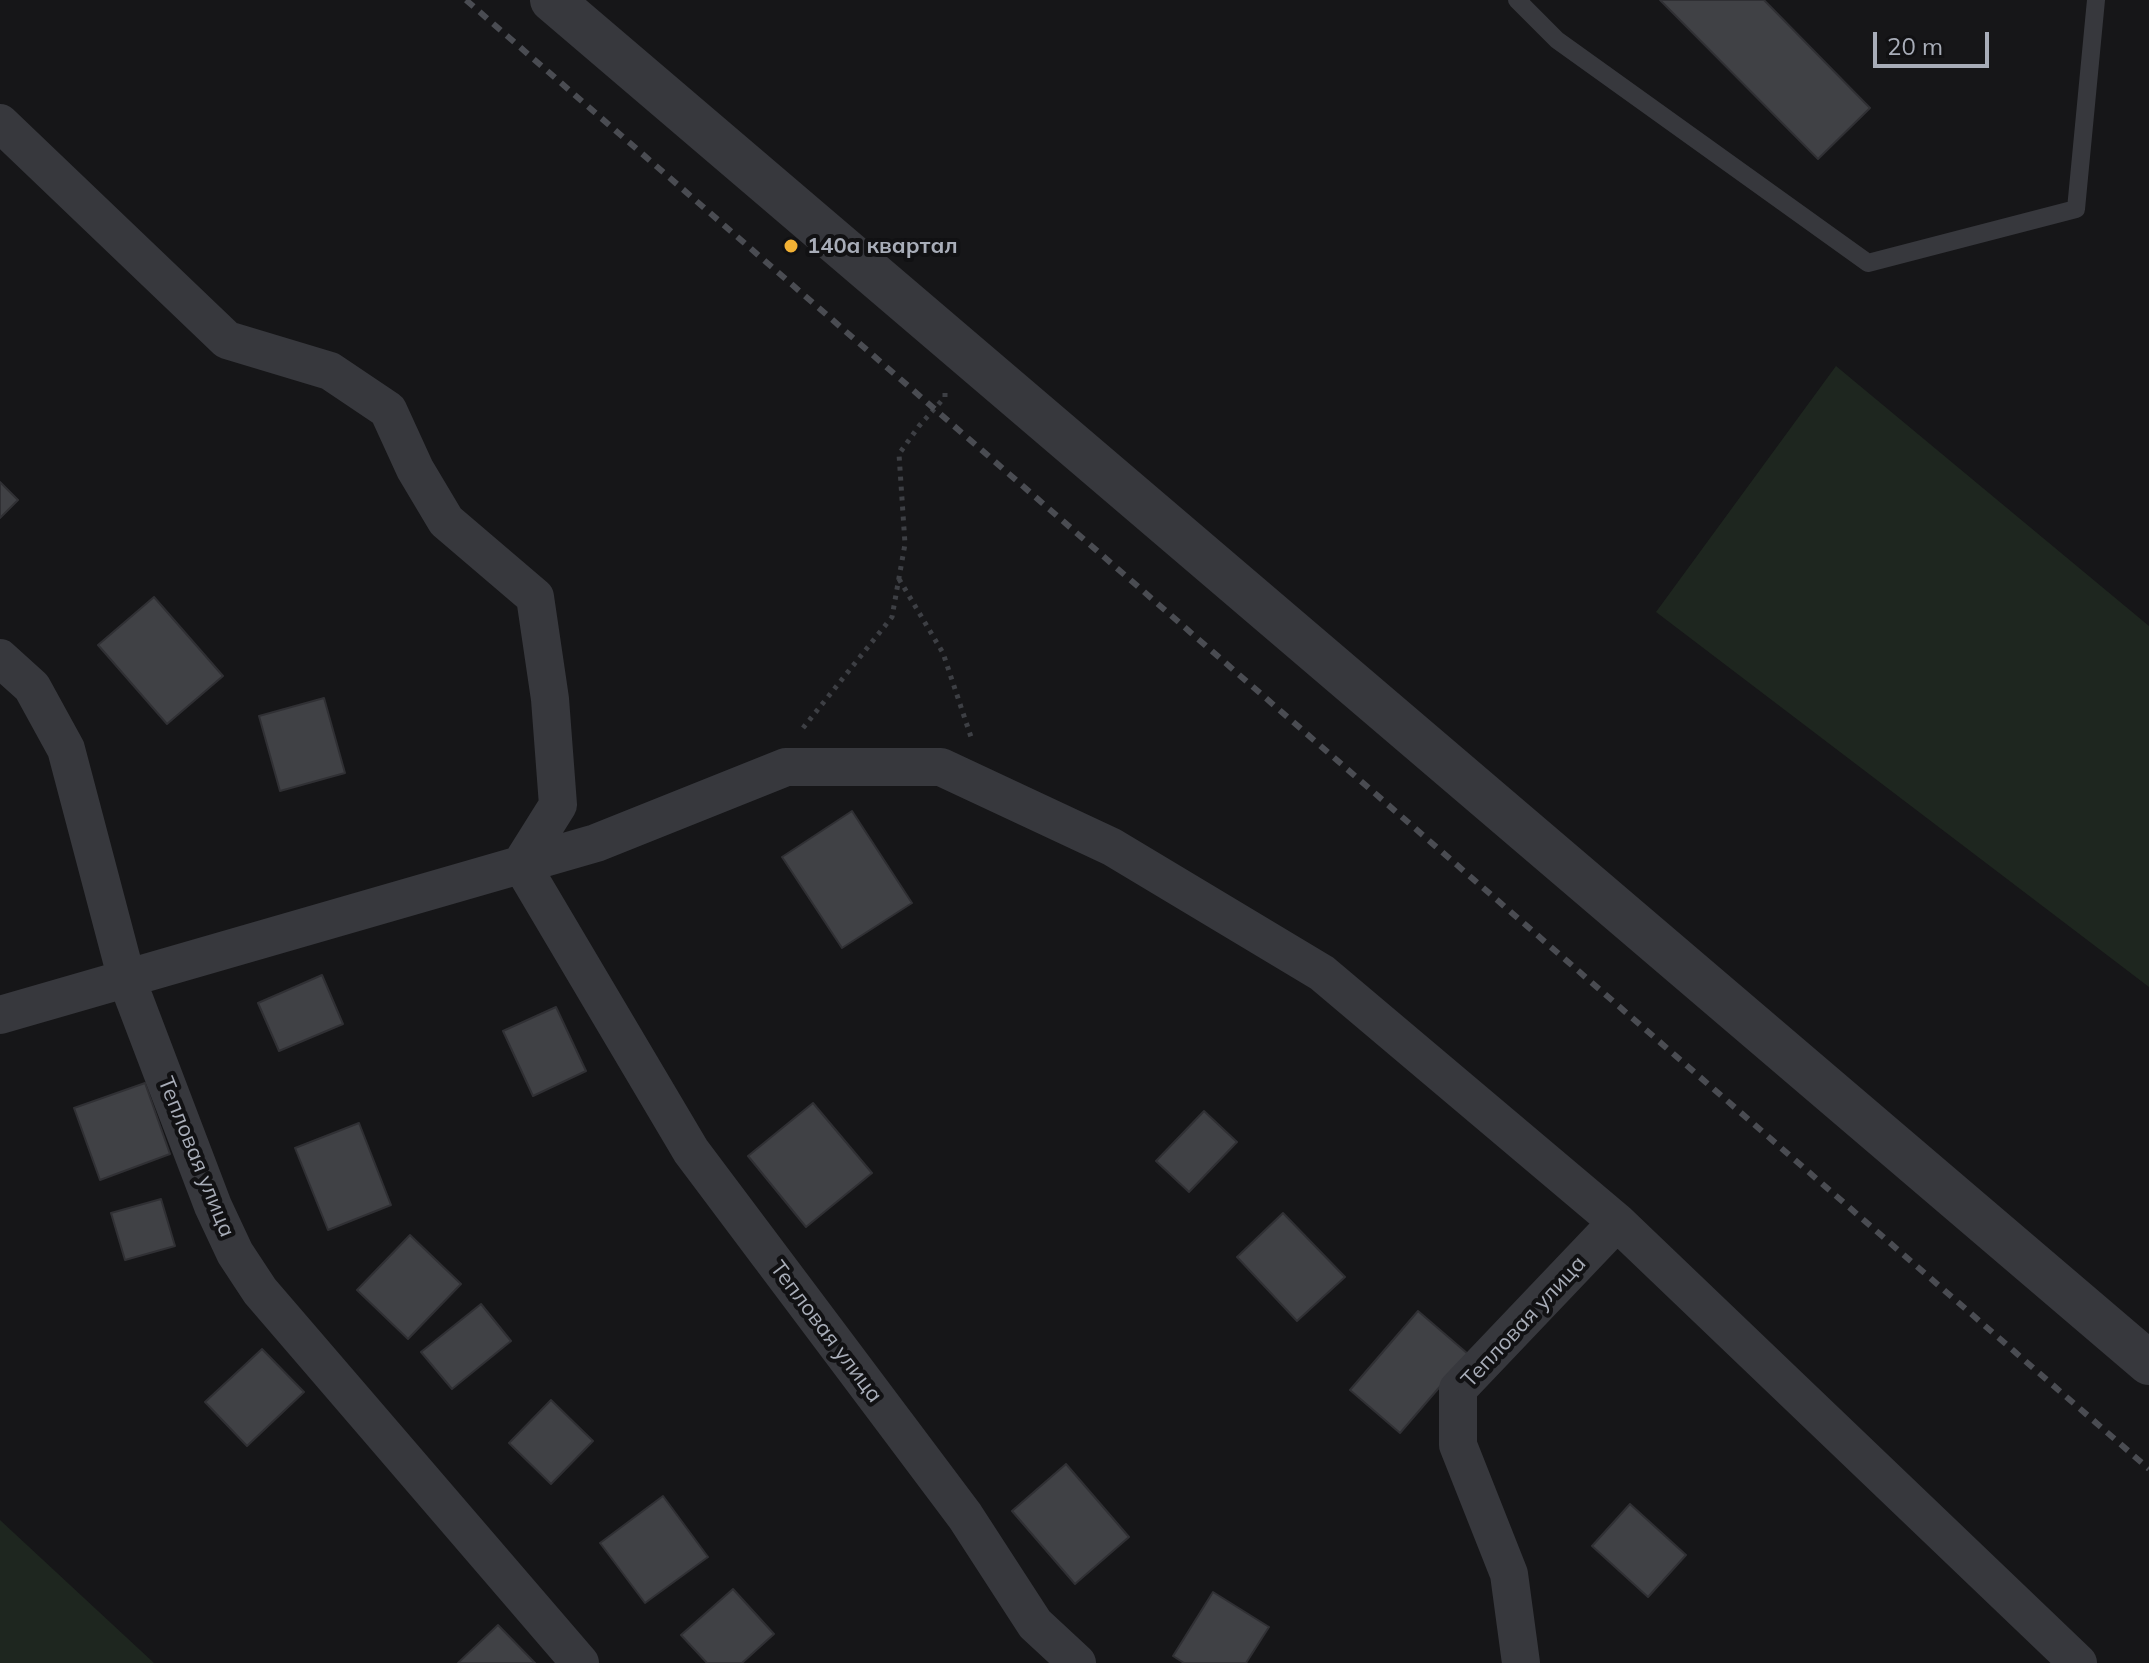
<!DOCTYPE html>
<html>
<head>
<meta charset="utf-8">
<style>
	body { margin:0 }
	#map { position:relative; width:2149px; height:1663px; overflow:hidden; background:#161618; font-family:Mulish,sans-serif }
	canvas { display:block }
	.scale { position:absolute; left:1873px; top:32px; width:116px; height:36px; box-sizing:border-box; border:4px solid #a8adb8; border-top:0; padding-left:10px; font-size:24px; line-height:28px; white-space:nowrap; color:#a8adb8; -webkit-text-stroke:6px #111113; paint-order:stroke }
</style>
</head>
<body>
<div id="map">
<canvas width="2149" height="1663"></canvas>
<div class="scale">20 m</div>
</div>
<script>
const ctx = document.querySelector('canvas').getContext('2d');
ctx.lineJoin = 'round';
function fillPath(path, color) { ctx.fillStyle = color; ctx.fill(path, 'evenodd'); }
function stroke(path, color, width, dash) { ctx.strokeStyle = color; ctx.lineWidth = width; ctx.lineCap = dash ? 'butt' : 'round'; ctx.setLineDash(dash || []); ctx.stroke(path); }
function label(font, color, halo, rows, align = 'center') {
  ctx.font = font + ' Mulish,sans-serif'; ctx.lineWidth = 8; ctx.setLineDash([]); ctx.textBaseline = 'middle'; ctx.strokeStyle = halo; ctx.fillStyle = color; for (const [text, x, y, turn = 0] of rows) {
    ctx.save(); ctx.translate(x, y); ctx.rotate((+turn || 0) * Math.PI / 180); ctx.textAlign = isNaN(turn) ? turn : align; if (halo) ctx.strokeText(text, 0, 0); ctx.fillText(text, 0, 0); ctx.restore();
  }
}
fillPath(new Path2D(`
	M1836,366L2149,626V987L1656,612Z
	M0,1520L154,1663H0Z`), '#1e261f');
const building = new Path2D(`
	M1660,0H1764L1870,108L1818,159Z
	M0,482L18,500L0,518Z
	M154,597L223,676L167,724L98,645Z
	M324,698L345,773L280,791L259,716Z
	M852,811L912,903L842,948L782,857Z
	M322,975L343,1024L279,1051L258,1003Z
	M556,1007L586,1071L533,1096L503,1031Z
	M145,1083L170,1154L100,1180L74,1108Z
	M813,1103L872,1173L806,1227L748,1156Z
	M1204,1111L1237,1142L1189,1192L1156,1161Z
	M359,1123L391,1205L328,1230L295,1148Z
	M161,1199L175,1246L125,1260L111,1213Z
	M1283,1213L1345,1277L1297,1321L1237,1257Z
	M410,1235L461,1284L408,1339L357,1290Z
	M481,1304L511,1341L452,1389L421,1352Z
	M1418,1311L1468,1354L1400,1433L1350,1390Z
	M262,1349L304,1392L247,1446L205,1402Z
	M551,1400L593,1441L551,1484L509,1443Z
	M1066,1464L1129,1537L1075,1584L1012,1511Z
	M663,1496L708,1557L645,1603L600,1543Z
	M1630,1504L1686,1555L1648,1597L1592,1546Z
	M733,1589L774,1634L742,1663H707L681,1635Z
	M1213,1592L1269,1627L1246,1663H1184L1173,1656Z
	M498,1625L535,1663H458Z`);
fillPath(building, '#404145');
stroke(building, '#303034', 2);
stroke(new Path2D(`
	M899,579L943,653L972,740
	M803,728L892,617L905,544L899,454L919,426L945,397V392`), '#3d3f44', 5, [4, 6]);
stroke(new Path2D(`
	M1517,0L1557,40L1868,263L2076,209L2096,0`), '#37383d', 18);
stroke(new Path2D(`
	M0,123L227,340L330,371L388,410L415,469L446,521L535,597L550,699L558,805L521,864L691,1151L965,1516L1035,1624L1077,1663
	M0,658L32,687L66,749L127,980L213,1206L235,1253L260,1291L580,1663
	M0,1015L596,843L786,767H941L1112,847L1322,973L1617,1222L2078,1663
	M1521,1663L1509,1574L1458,1445V1389L1617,1222`), '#37383d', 38);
stroke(new Path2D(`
	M552,0L2149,1363`), '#37383d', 44);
stroke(new Path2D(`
	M466,0L2149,1469`), '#4a4c52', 6, [10, 8]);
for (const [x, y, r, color] of [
	[791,246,8,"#f2b134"]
]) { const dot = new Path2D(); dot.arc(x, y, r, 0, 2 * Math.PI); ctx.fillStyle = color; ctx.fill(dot); stroke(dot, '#111113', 3); }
label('bold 22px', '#a8adb8', '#111113', [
	["140а квартал",807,246]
], 'left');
label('22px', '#a8adb8', '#111113', [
	["Тепловая улица",196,1157,68],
	["Тепловая улица",1524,1322,-47],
	["Тепловая улица",826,1332,53]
]);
</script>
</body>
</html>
